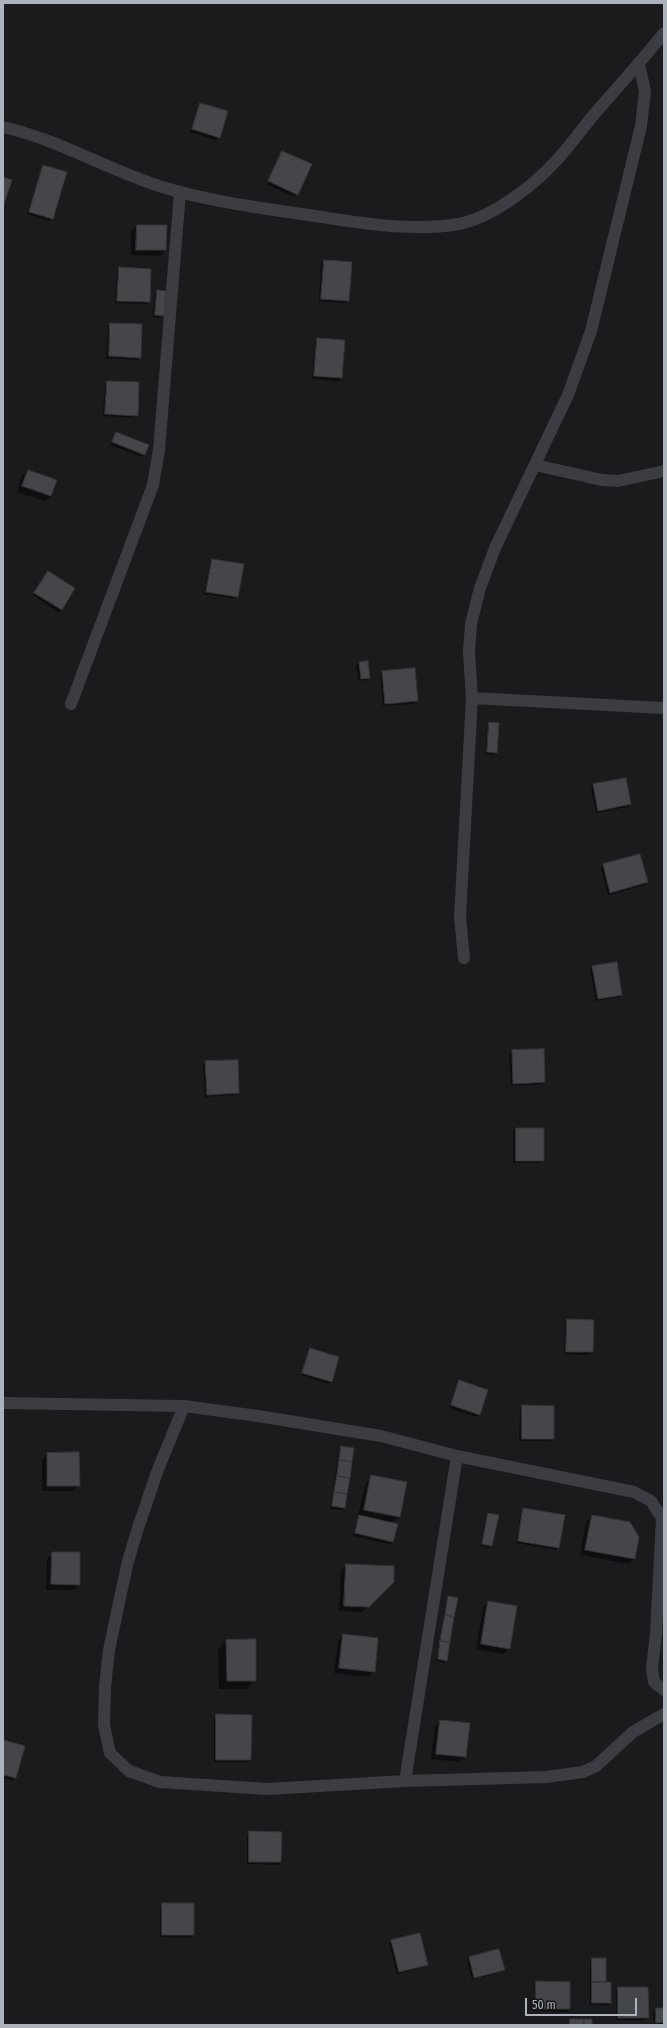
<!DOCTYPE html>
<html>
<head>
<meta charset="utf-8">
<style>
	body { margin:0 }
	#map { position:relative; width:667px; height:2028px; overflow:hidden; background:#1b1b1d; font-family:"Fira Sans Condensed",sans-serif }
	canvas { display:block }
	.frame { position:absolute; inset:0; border:4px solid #adb3bd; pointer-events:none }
	.scale { position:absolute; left:525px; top:1998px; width:112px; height:18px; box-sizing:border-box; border:2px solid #adb3bd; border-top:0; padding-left:5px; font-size:12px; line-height:14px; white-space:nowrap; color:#adb3bd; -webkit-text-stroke:3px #161618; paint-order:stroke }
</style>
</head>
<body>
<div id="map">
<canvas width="667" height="2028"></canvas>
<div class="frame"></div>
<div class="scale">50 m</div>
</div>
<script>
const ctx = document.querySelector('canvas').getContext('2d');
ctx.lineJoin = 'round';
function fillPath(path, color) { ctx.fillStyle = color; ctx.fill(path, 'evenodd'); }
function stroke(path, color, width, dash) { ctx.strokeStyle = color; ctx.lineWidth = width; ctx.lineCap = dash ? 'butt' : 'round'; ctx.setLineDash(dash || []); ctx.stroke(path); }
fillPath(new Path2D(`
	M200,104L219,137L216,140L190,132L198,106Z
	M282,152L297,194L294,197L267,184Z
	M44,166L52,219L49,221L27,214L41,169Z
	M137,226H166L165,250L160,256L131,255V231Z
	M324,261L348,301L345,303L319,301L321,264Z
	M119,268L149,302L146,304L115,303L117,271Z
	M158,292L163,315L160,318L153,317L155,294Z
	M111,324L140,357L137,360L106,358L108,326Z
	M318,339L344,341L341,378L339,381L312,379L315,341Z
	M107,382L137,415L134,418L103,416L105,384Z
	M116,434L148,446L144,455L142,457L110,445Z
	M28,471L51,496L45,501L17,492L22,476Z
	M212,560L237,597L235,599L204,594L210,563Z
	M45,575L61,609L58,612L33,595Z
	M367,662L369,678L366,680L359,681L356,666L359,663Z
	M383,672L417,701L414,704L383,706L380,674Z
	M489,723L496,752L493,755L485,754L487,726Z
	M593,785L630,804L627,807L596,813L591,788Z
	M640,855L647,882L645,885L608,895L601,868L603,865Z
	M593,967L621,995L619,997L596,1001L590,969Z
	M543,1050L544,1082L542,1084L511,1086L509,1054L512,1051Z
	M206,1062L238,1093L236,1095L205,1097L203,1065Z
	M516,1129H543V1160L540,1163H513V1131Z
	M567,1320L593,1321L592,1352L589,1355L564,1354L565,1323Z
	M311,1349L338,1358L331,1382L328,1384L301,1375L308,1352Z
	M459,1382L480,1414L477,1417L449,1408L457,1384Z
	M522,1406L553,1439L550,1441H519L520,1409Z
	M341,1447L344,1508L342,1510L330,1509L339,1449Z
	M47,1454L79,1485L73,1491H42V1460Z
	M372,1476L399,1517L392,1523L393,1541L390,1544L353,1536L366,1482Z
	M524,1509L558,1547L556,1550L516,1543L521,1512Z
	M488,1514L491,1545L489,1548L480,1546L486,1516Z
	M592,1516L634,1558L629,1564L580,1555L586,1522Z
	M52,1553L79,1584L74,1590H46L47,1559Z
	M347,1565L393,1582L362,1612L339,1611L341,1570Z
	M449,1597L447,1660L444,1663L436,1661L446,1599Z
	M488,1602L509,1648L503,1654L476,1649L483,1608Z
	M343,1635L374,1671L368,1677L334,1673L338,1641Z
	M226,1641L255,1680L247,1689H219L218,1649Z
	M217,1715L250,1760L248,1762H214V1718Z
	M440,1721L466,1756L460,1762L431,1759L435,1726Z
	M3,1741L15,1778L13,1780L3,1778Z
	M250,1832L280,1862L278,1865L247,1864V1835Z
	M163,1904L193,1935L190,1938L160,1937V1907Z
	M392,1941L427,1964L424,1967L397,1974L389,1944Z
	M499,1950L504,1970L501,1972L472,1980L467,1961L469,1958Z
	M593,1959L605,1983L610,2003L608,2005H590V1962Z
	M536,1982L569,1983V2009L566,2012L533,2011L534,1985Z
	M618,1988L648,2017L645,2020H616V1991Z
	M656,2009H664V2025H654L653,2012Z`), '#0007');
const building = new Path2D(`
	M200,103L228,111L220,138L192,129Z
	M282,151L312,164L298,195L268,181Z
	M43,165L67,172L53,219L29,212Z
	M3,177L12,180L3,207Z
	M137,225H167L166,250H136Z
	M324,260L352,262L349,301L321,299Z
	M119,267L151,269L150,302L117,301Z
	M157,290L166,291L164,316L155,315Z
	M110,323L142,324L141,358L109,356Z
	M317,338L345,340L342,378L314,376Z
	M107,381L139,382L138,416L105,414Z
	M116,432L149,445L145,455L112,442Z
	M28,470L57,480L51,496L22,486Z
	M212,559L244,564L238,597L206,592Z
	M48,571L75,588L62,610L34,593Z
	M368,661L370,678L361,679L359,662Z
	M415,668L418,701L385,704L382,671Z
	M489,722L499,723L497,753L487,752Z
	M626,778L631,804L598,811L593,784Z
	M640,854L648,882L610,893L603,864Z
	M617,962L622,995L598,999L592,966Z
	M544,1049L545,1082L513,1084L512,1050Z
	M238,1060L239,1093L207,1095L205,1061Z
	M516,1128H544V1161H516Z
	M567,1319L594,1320L593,1352H566Z
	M310,1348L339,1357L332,1382L302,1373Z
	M459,1380L488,1390L480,1415L451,1405Z
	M522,1405L554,1406V1439H522Z
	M341,1446L354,1448L352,1462L339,1460Z
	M79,1452L80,1486H47V1453Z
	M339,1460L352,1462L350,1478L337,1476Z
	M371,1475L407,1482L400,1517L364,1510Z
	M337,1476L350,1478L347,1494L334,1492Z
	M334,1492L347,1494L345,1508L332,1506Z
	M523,1508L565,1515L559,1548L518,1541Z
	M488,1513L499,1515L492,1546L482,1544Z
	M359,1515L398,1524L393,1542L355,1533Z
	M592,1515L630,1522L639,1537L635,1559L585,1550Z
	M52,1552H80V1585L51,1584Z
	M346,1564L394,1566V1582L369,1607L344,1606Z
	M448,1596L458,1598L454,1617L445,1615Z
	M488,1601L517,1606L510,1649L481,1644Z
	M445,1615L454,1617L450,1642L440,1641Z
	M343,1634L378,1638L375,1672L339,1668Z
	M256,1639V1681H227L226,1640Z
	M440,1641L450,1642L447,1661L438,1659Z
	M216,1714L252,1715L251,1760H216Z
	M440,1720L470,1723L466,1757L436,1754Z
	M3,1740L25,1746L16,1778L3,1775Z
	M249,1831L282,1832L281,1862H249Z
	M162,1903H194V1935H162Z
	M420,1933L428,1965L399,1972L391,1940Z
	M499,1949L505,1970L474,1978L469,1957Z
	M592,1958H606V1982H592Z
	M536,1981L570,1982V2009H535Z
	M592,1982H611V2003H592Z
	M618,1987H648L649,2018H618Z
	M656,2008H664V2022L656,2023Z
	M570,2019H584V2025H570Z
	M584,2019H592V2025H584Z`);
fillPath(building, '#45464a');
stroke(building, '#343539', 1);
stroke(new Path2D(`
	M3,127C57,139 106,169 159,186C210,202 263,208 315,216C361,223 413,232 459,224C493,217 533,186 556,161C571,145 583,127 597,111C620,85 642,60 664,33
	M535,465L602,480L618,481L664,471
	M472,698L664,708
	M71,704L153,485L159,450L180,192
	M464,958L460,917L472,698L469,652L471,624L480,588L495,548L568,395L591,331L641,126L645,91L639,64
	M3,1403L184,1406L258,1416L381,1436L457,1456L634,1492L651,1501L662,1518L656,1634L652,1668L654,1682L664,1690
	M184,1406L157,1472L137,1531L127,1565L109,1650L105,1687L104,1725L110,1753L129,1771L160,1782L268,1789L405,1781L546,1777L583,1772L596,1766L633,1732L664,1714
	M405,1781L457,1456`), '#3b3d43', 12);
</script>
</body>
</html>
